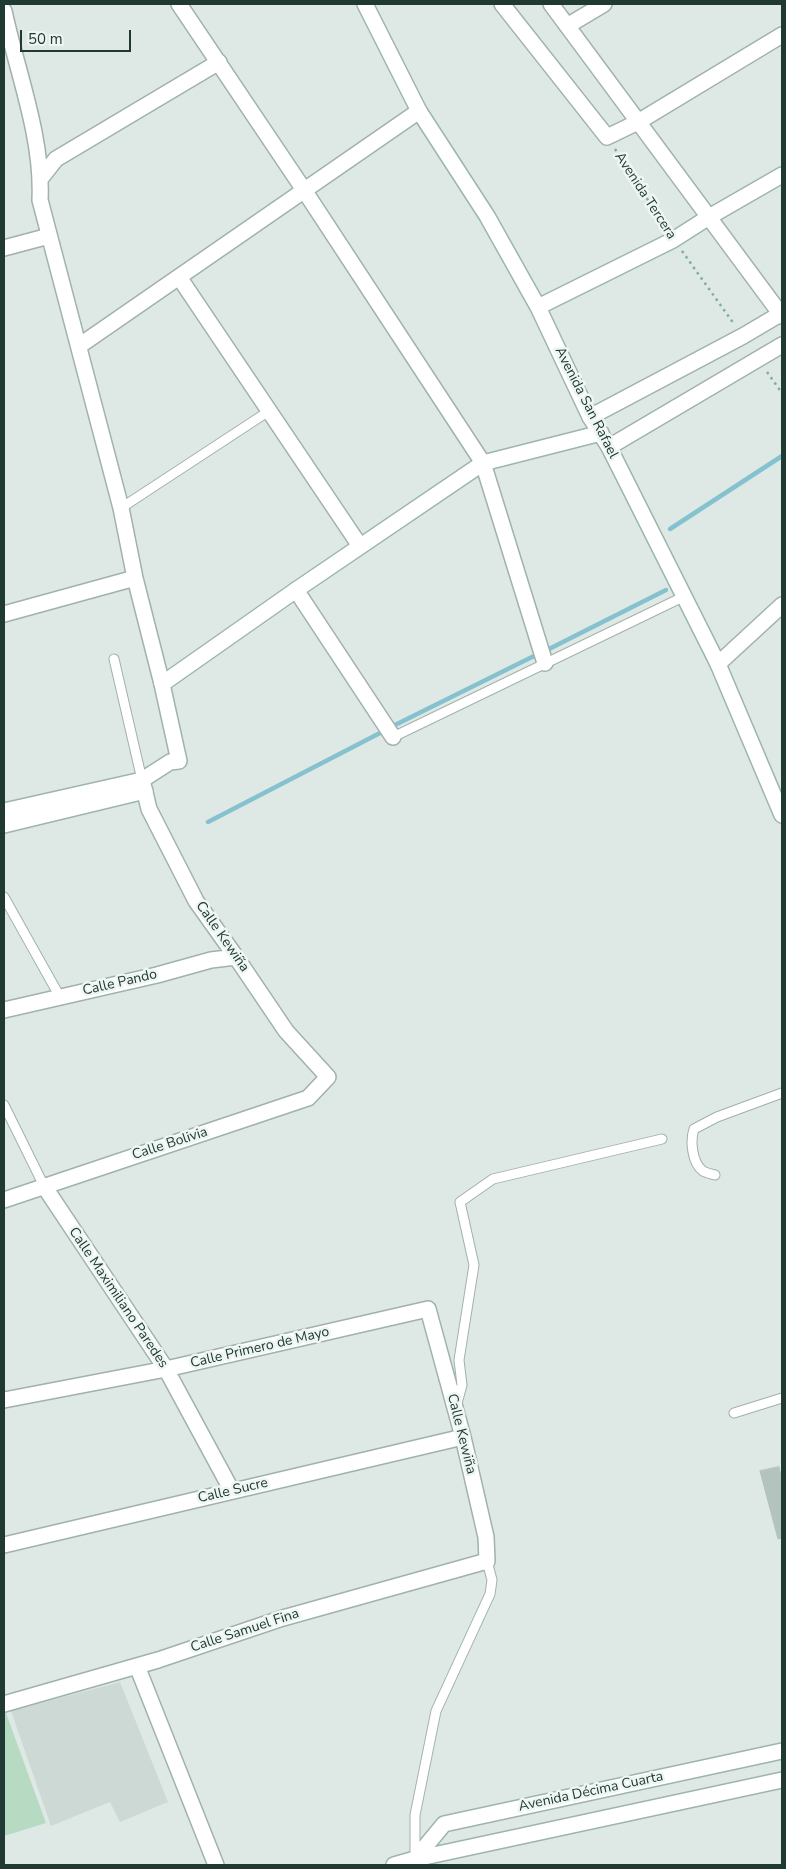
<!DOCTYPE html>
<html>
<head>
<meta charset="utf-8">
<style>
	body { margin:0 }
	#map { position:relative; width:786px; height:1869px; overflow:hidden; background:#dee9e5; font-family:"Nunito Sans",sans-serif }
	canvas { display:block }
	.frame { position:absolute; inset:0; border:5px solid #203933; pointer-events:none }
	.scale { position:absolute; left:20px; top:30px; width:111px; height:22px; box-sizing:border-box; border:2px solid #203933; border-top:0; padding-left:6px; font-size:15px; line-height:18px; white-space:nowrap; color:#203933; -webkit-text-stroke:4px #eef6f2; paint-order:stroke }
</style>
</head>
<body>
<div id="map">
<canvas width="786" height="1869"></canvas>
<div class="frame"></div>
<div class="scale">50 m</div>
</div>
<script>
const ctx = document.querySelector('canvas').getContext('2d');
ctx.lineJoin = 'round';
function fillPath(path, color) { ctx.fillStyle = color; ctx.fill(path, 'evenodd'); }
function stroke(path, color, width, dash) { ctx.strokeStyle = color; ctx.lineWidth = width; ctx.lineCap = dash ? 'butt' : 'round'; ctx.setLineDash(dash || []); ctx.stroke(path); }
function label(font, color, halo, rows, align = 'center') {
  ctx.font = font + ' "Nunito Sans",sans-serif'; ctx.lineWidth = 5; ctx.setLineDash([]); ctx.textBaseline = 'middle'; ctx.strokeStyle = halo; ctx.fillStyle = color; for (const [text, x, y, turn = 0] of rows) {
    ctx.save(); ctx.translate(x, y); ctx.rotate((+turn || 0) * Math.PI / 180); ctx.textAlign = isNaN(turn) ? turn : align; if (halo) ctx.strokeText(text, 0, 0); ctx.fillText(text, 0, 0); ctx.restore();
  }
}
fillPath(new Path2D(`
	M120,1682L168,1802L120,1822L110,1802L51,1826L11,1711Z`), '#ccd9d4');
fillPath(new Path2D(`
	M6,1713L46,1823L4,1836V1714Z`), '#b7dbc2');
stroke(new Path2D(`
	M670,529L782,456
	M549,649L666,590
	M395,725L534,656
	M208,822L380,733`), '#86c1cf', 4.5);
const building = new Path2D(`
	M779,1467L782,1481V1538L778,1539L760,1471Z`);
fillPath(building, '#b3c4be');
stroke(building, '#b1c3bc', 1);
const lane = new Path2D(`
	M121,508L269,411
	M114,659L142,780
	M393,737L685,596
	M4,897L60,997
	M4,1105L44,1186
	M715,1175C712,1174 706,1173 703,1171C692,1163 690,1141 694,1129L717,1117L782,1093
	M456,1407L462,1385L459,1360L474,1265L460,1202L493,1179L662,1139
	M734,1413L782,1398
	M415,1859V1815L436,1711L490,1594L492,1580L487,1561`);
const street = new Path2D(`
	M179,4L304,190L483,463L545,663
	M502,4L607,137L638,122L782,35
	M551,4L782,316
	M4,11C17,72 43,137 40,200L121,508L135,578L162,684
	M567,26L604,4
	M41,178L56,159L219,62
	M4,248L49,236
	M179,277L360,546
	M79,346L419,111
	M590,417L743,336L782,313
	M609,447L782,345
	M296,590L393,737
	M4,614L135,578
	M718,664L782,605
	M4,1010L157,975L211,960L236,957
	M44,1186L166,1369L232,1491
	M4,1200L308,1098L328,1077L286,1031L236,957L196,901L149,809L142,780
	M4,1400L166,1369L428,1309L463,1437L486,1537L487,1561L283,1618L158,1660L4,1704
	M4,1545L463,1437
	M137,1666L216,1865`);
const secondary = new Path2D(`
	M365,4L419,111L487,216L538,307L590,417L609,447L718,664L782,815
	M538,307L673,240L709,217L782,175
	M4,811L142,780L170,762L179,761L162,684L296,590L483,463L601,433
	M4,825L145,791
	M415,1859L444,1824L782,1751
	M394,1865L415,1859L782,1780`);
stroke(lane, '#a1b1ac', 11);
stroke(street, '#a1b1ac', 18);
stroke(secondary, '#9db5ad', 18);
stroke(new Path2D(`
	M615,149L666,228
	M682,251L734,324
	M767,372L782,393`), '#7fada0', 2.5, [2.5, 4]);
stroke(lane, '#fff', 9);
stroke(street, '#fff', 15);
stroke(secondary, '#fff', 15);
label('14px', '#203933', '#eef6f2', [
	["Avenida Tercera",645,196,57],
	["Avenida San Rafael",586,403,63],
	["Calle Kewiña",222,937,55],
	["Calle Pando",120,983,-13],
	["Calle Bolivia",170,1144,-18],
	["Calle Maximiliano Paredes",118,1298,56],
	["Calle Primero de Mayo",260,1348,-13],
	["Calle Kewiña",461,1434,76],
	["Calle Sucre",233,1491,-13],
	["Calle Samuel Fina",245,1631,-18],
	["Avenida Décima Cuarta",591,1792,-12]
]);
</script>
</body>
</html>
